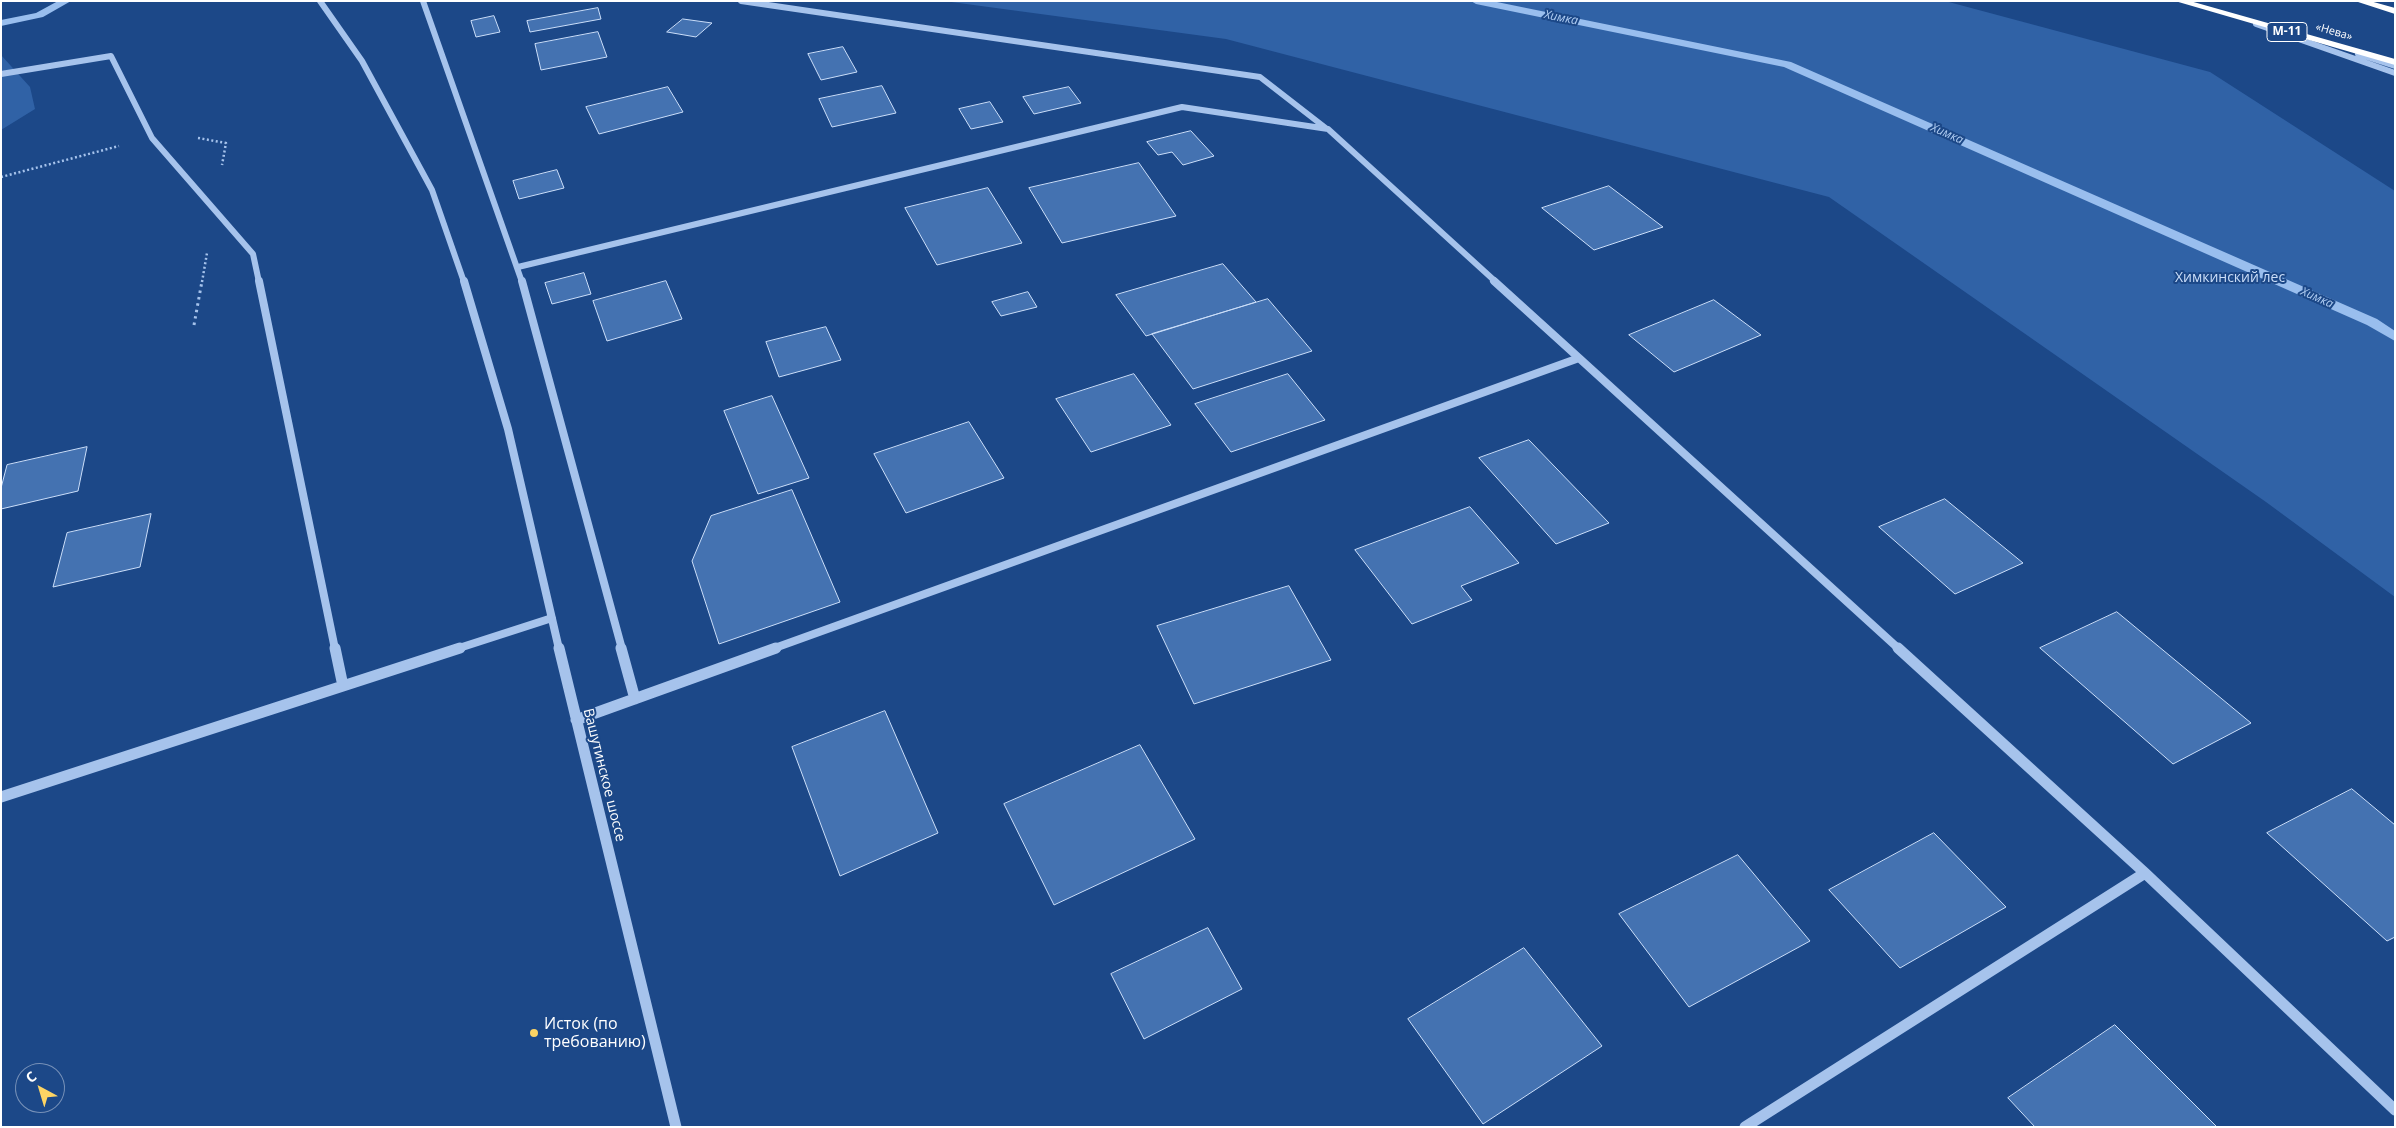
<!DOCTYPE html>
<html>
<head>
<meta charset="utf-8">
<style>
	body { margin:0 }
	#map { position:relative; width:2396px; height:1128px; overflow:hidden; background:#1c4888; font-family:"Open Sans",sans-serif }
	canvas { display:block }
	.frame { position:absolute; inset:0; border:2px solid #fff; pointer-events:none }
	.north { position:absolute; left:15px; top:1063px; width:50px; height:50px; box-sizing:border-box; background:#1c4888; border:1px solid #7791b8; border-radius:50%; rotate:321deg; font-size:14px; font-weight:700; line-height:20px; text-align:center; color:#fff }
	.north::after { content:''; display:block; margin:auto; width:18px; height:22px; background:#fcd464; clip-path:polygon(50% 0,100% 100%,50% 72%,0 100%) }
</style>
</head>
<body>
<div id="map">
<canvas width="2396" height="1128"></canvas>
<div class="frame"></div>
<div class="north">С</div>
</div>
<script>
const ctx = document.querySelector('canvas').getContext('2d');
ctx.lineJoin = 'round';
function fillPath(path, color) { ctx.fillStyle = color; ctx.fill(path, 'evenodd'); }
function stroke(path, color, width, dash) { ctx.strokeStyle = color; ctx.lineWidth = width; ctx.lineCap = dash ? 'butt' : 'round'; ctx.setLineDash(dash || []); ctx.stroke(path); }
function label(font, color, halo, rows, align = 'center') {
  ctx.font = font + ' "Open Sans",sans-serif'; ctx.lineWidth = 4; ctx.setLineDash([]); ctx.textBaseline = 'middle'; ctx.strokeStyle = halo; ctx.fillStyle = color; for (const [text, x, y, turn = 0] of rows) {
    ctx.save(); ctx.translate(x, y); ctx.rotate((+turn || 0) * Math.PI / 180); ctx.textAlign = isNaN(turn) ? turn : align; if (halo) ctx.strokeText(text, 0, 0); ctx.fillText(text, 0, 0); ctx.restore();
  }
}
fillPath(new Path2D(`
	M944,1H1945L2210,72L2395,191V597L2266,502L1829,197L1226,39Z
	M1,55L30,87L35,109L1,130Z`), '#3062a6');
fillPath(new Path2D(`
	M58,1H71L43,17L1,26V20L36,13Z
	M1471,1H1492L1791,62L2377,319L2395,331V341L2367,325L1784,67L1476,4Z`), '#99beee');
const building = new Path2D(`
	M598,8L601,19L530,32L527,21Z
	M494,16L500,32L476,37L471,21Z
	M683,19L712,23L696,37L667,32Z
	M598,32L607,57L541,70L535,44Z
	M843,47L857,72L821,80L808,54Z
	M882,86L896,113L832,127L819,99Z
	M668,87L683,112L599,134L586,107Z
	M1069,87L1081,103L1034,114L1023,97Z
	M990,102L1003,122L971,129L959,109Z
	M1191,131L1214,156L1183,165L1172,152L1158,155L1147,142Z
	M1139,163L1176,216L1062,243L1029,188Z
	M557,170L564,188L519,199L513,181Z
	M1609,186L1663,227L1594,250L1542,208Z
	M988,188L1022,243L937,265L905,208Z
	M1223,264L1256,302L1146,336L1116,295Z
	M584,273L591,294L552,304L545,283Z
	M666,281L682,319L607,341L593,301Z
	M1028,292L1037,307L1001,316L992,302Z
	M1268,299L1312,351L1193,389L1152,334Z
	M1714,300L1761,335L1674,372L1629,335Z
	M826,327L841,360L779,377L766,342Z
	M1134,374L1171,425L1091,452L1056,399Z
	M1288,374L1325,420L1231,452L1195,404Z
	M772,396L809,478L758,494L724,411Z
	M969,422L1004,478L906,513L874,454Z
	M1529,440L1609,523L1556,544L1479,458Z
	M87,447L78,491L1,509V488L7,465Z
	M792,490L840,602L719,644L692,561L711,516Z
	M1945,499L2023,563L1955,594L1879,527Z
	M1470,507L1519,563L1461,586L1472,600L1412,624L1355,550Z
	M151,514L140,567L53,587L67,533Z
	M1289,586L1331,660L1194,704L1157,626Z
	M2117,612L2251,723L2173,764L2040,648Z
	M885,711L938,833L840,876L792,747Z
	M1140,745L1195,839L1054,905L1004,804Z
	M2352,789L2395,825V937L2387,941L2267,833Z
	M1934,833L2006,907L1900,968L1829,890Z
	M1738,855L1810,941L1689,1007L1619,914Z
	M1208,928L1242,989L1144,1039L1111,974Z
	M1524,948L1602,1046L1483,1124L1408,1019Z
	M2115,1025L2217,1127H2035L2008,1098Z`);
fillPath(building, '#4472b1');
stroke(building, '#cbdef9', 1);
stroke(new Path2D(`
	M198,138L226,143L222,165
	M1,177L119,146
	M202,282L207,253`), '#a6c3ec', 2.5, [2, 2.5]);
stroke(new Path2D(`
	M194,325L202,281`), '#a6c3ec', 3, [2.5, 4]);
stroke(new Path2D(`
	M320,1L362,61L432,190L464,282
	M423,1L522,282
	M741,1L1260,77L1327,129
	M2256,24L2395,73
	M2358,54L2395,66
	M1,74L111,56L152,138L253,254L259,282
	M518,267L1182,107L1328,129L1496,282`), '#a6c3ec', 6);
stroke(new Path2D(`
	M259,281L335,649
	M464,281L508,429L559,649
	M522,281L622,649
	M1494,281L1579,358
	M456,649L552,618
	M772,649L1579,358L1899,649`), '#a6c3ec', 8);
stroke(new Path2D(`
	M335,648L343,686
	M559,648L676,1127
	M621,648L635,699
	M1898,648L2145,873L2395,1110
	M576,720L776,648
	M1,797L460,648
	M1745,1127L2145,873`), '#a6c3ec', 11);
fillPath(new Path2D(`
	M2175,1H2190L2395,59V65Z
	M2355,1H2370L2395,8V14Z`), '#fff');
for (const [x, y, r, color] of [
	[534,1033,5,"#fcd464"]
]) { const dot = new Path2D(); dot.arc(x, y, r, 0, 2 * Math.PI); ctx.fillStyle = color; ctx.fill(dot); stroke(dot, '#1c4888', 2); }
label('11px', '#fff', '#1c4888', [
	["«Нева»",2334,32,16]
]);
label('italic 12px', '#b1cef3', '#1c4888', [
	["Химка",1561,18,11],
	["Химка",1947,134,24],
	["Химка",2317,298,24]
]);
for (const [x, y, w] of [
	[2287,32,40]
]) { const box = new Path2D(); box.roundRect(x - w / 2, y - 9.5, w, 19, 4); ctx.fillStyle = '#1c4888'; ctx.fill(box); stroke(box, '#fff', 1); }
label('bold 12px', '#fff', null, [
	["М-11",2287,32]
]);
label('14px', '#cbdef9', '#1c4888', [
	["Химкинский лес",2230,278]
]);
label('14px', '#fff', '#1c4888', [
	["Вашутинское шоссе",604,775,76]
]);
label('16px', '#fff', '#1c4888', [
	["Исток (по",544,1024],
	["требованию)",544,1042]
], 'left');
</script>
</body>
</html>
